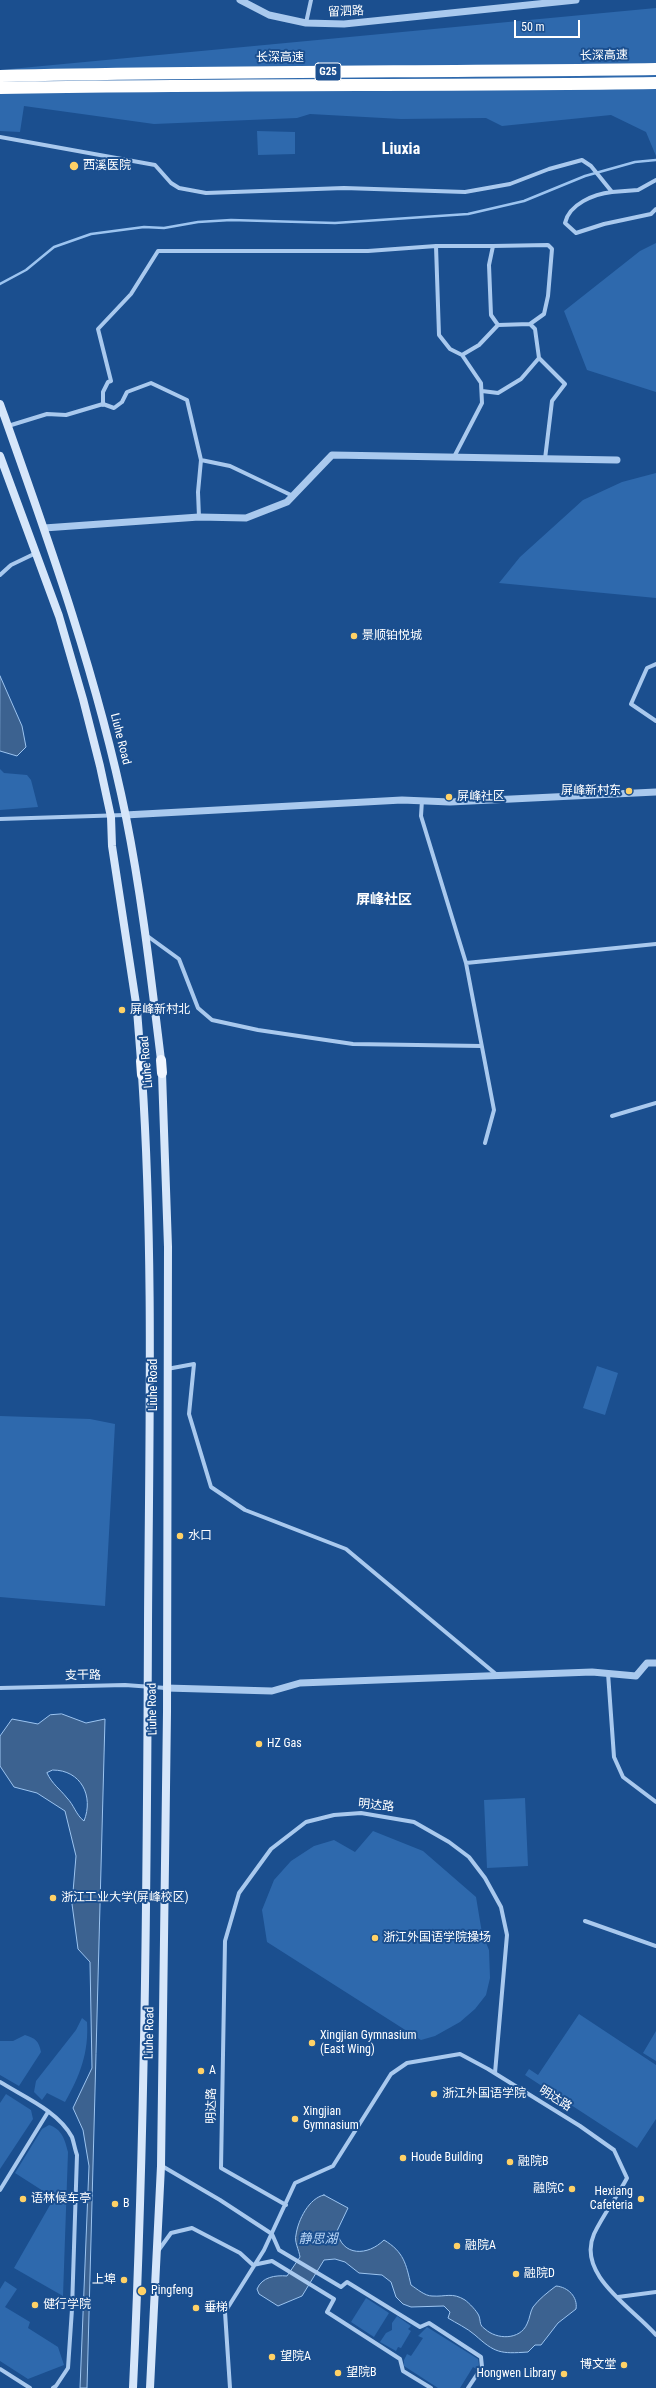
<!DOCTYPE html>
<html>
<head>
<meta charset="utf-8">
<style>
	body { margin:0 }
	#map { position:relative; width:656px; height:2388px; overflow:hidden; background:#1b4f8f; font-family:"Roboto Condensed",sans-serif }
	canvas { display:block }
	.scale { position:absolute; left:514px; top:20px; width:66px; height:18px; box-sizing:border-box; border:2px solid #fff; border-top:0; padding-left:5px; font-size:12px; line-height:14px; white-space:nowrap; color:#fff; -webkit-text-stroke:3px #1b4f8f; paint-order:stroke }
</style>
</head>
<body>
<div id="map">
<canvas width="656" height="2388"></canvas>
<div class="scale">50 m</div>
</div>
<script>
const ctx = document.querySelector('canvas').getContext('2d');
ctx.lineJoin = 'round';
function fillPath(path, color) { ctx.fillStyle = color; ctx.fill(path, 'evenodd'); }
function stroke(path, color, width, dash) { ctx.strokeStyle = color; ctx.lineWidth = width; ctx.lineCap = dash ? 'butt' : 'round'; ctx.setLineDash(dash || []); ctx.stroke(path); }
function label(font, color, halo, rows, align = 'center') {
  ctx.font = font + ' "Roboto Condensed","Noto Sans SC",sans-serif'; ctx.lineWidth = 4; ctx.setLineDash([]); ctx.textBaseline = 'middle'; ctx.strokeStyle = halo; ctx.fillStyle = color; for (const [text, x, y, turn = 0] of rows) {
    ctx.save(); ctx.translate(x, y); ctx.rotate((+turn || 0) * Math.PI / 180); ctx.textAlign = isNaN(turn) ? turn : align; if (halo) ctx.strokeText(text, 0, 0); ctx.fillText(text, 0, 0); ctx.restore();
  }
}
fillPath(new Path2D(`
	M656,8V156L646,132L611,115L502,126L486,118L401,119L310,114L297,118L154,124L24,106L20,132L0,131V70Z
	M257,131L295,132V154L258,155Z
	M656,243V392L587,370L564,311L640,251Z
	M656,473V598L499,583L520,557L583,500L622,482Z
	M0,769L4,773L27,775L31,780L38,807L0,810Z
	M597,1366L618,1373L605,1415L583,1408Z
	M0,1416L90,1419L115,1424L105,1606L0,1597Z
	M525,1798L528,1866L487,1868L484,1800Z
	M373,1831L423,1851L476,1897L482,1933L489,1950L490,1978L486,1995L475,2009L460,2022L435,2036L421,2040L267,1942L262,1910L274,1880L291,1861L314,1846L334,1840L355,1852Z
	M579,2014L656,2065V2119L637,2148L525,2075L529,2069L538,2075Z
	M82,2018L87,2022C89,2052 80,2076 65,2102L47,2093L42,2100L34,2092L36,2081L76,2030Z
	M656,2031V2061L643,2053Z
	M25,2035C35,2038 39,2041 41,2052L19,2086L0,2075V2041H13Z
	M6,2094L31,2110L33,2119L0,2169V2103Z
	M49,2125C62,2129 65,2140 68,2152L63,2296L14,2268L54,2198L15,2173L42,2129Z
	M5,2281L17,2289L5,2307L30,2322L28,2328L58,2347L64,2365L28,2379L0,2361V2289Z
	M366,2298L389,2313L374,2337L351,2322Z
	M397,2316L411,2326L408,2329L411,2331L401,2348L398,2347L396,2351L380,2342L386,2333L392,2330V2323Z
	M427,2327L478,2359L479,2365L476,2369L473,2367L460,2388H438L404,2366V2360L407,2354L411,2356L423,2338L418,2336Z`), '#2e69ad');
const water = new Path2D(`
	M0,676L22,726L26,747L17,756L0,751Z
	M62,1714L86,1723L105,1719L87,2388H80L89,2166L83,2130L73,2108L92,2068L90,1962L78,1949L72,1904L76,1856L65,1811L37,1793L14,1787L0,1766V1736L12,1719L38,1724L50,1715ZM53,1770C81,1770 94,1796 84,1821C76,1815 74,1805 67,1798C60,1789 52,1784 47,1773Z
	M324,2195L348,2208L337,2231C342,2257 368,2256 384,2240C404,2252 406,2264 411,2285C417,2289 425,2296 432,2296C446,2297 452,2292 465,2300C469,2303 477,2311 479,2316C481,2322 479,2325 485,2329C497,2340 520,2340 527,2324C530,2318 530,2312 533,2307C539,2299 548,2292 556,2286C568,2287 578,2297 576,2309L558,2323L541,2345H535L528,2352C500,2354 495,2353 475,2335C467,2328 456,2323 448,2318L450,2312L444,2306L411,2307L403,2304L396,2297L391,2282L382,2275L359,2273L345,2262L335,2259L324,2260L302,2296L278,2306L259,2294L257,2289C262,2277 275,2275 287,2276L300,2257C299,2250 294,2241 296,2235C298,2220 309,2198 324,2195Z`);
fillPath(water, '#3c6290');
stroke(water, '#9cc4f0', 1);
stroke(new Path2D(`
	M0,284L26,270L54,247L91,234L144,227L164,228L198,222L231,220L335,223L468,214L524,201L585,176L635,162L656,160`), '#9cc4f0', 2.5);
stroke(new Path2D(`
	M306,23L311,0
	M0,137L155,165L171,183L179,188L206,193L344,188L465,192L510,184L549,169L582,160L591,166L612,192L638,190L656,180
	M612,192C594,194 569,204 565,223L576,233L604,224L651,214L656,209
	M436,246H493L489,265L491,315L498,325
	M493,246L548,245L552,249L548,296L544,314L530,324
	M462,355L479,345L498,325L530,324L535,329L539,358L565,384L552,401L545,459
	M482,391L498,393L521,379L539,358
	M103,405V392L108,382L111,381L98,329L131,294L158,251H368L436,246L439,335L450,349L462,355L481,383L482,403L454,457
	M8,426L47,414L66,415L103,404L114,408L122,402L127,392L151,383L187,400L201,460L198,492L199,517
	M201,460L230,466L293,496
	M0,575L11,565L36,553
	M656,664L647,668L631,704L656,721
	M422,800L421,816L466,963L494,1110L485,1143
	M0,819L125,815
	M146,935L179,959L198,1008L212,1020L258,1030L353,1044L481,1046
	M466,963L656,944
	M612,1116L656,1103
	M167,1369L194,1364L189,1414L211,1487L245,1510L346,1549L497,1675
	M608,1673L614,1757L623,1777L656,1802
	M0,1688L125,1685L166,1688
	M585,1921L656,1946
	M0,2082C24,2097 58,2111 72,2137C74,2143 75,2150 77,2155L72,2309L68,2368L56,2386L53,2388
	M162,2166L220,2200L272,2234L279,2250L341,2287L347,2282L420,2327L429,2323L481,2357L482,2367L468,2388
	M0,2190L48,2112
	M286,2205L221,2168L225,1941L239,1893L271,1849L306,1822L334,1815L361,1813L414,1822L449,1842L469,1857L485,1878L501,1907L507,1935L495,2073
	M158,2251L171,2233L192,2228L240,2253L253,2265L272,2261L334,2299L327,2312L400,2359L403,2371L431,2388
	M618,2297L656,2292
	M0,2369L30,2388
	M230,2388L225,2312L264,2250L295,2183L333,2166L391,2074L407,2063L460,2054L488,2069L580,2126L614,2150L627,2178C617,2197 603,2215 594,2234C576,2275 633,2308 656,2335`), '#a9c9ee', 4);
stroke(new Path2D(`
	M240,0L269,15L306,23L344,24L576,0
	M44,528L199,517L246,518L287,502L332,455L617,460
	M125,815L402,800L450,802L656,792
	M166,1688L272,1691L300,1683L378,1680L592,1672L636,1676L647,1663H656`), '#a9c9ee', 7);
stroke(new Path2D(`
	M0,404C48,539 97,675 126,817C142,897 151,978 161,1060
	M0,456L59,616L83,699L100,766L111,817L112,846L137,1010L141,1061
	M133,2388C145,2133 147,1878 148,1623C149,1440 154,1257 142,1075
	M150,2388L161,2166L167,1712L168,1247L162,1073`), '#d6e6fa', 8);
stroke(new Path2D(`
	M161,1060L162,1073
	M141,1061L142,1075`), '#f0f6ff', 10);
stroke(new Path2D(`
	M0,76C219,71 437,72 656,69
	M0,88C219,84 437,86 656,83`), '#fff', 12);
for (const [x, y, r, color] of [
	[74,166,5,"#ffd166"],
	[354,636,4,"#ffd166"],
	[629,791,4,"#ffd166"],
	[449,797,4,"#ffd166"],
	[122,1010,4,"#ffd166"],
	[180,1536,4,"#ffd166"],
	[259,1744,4,"#ffd166"],
	[53,1898,4,"#ffd166"],
	[375,1938,4,"#ffd166"],
	[312,2043,4,"#ffd166"],
	[201,2071,4,"#ffd166"],
	[434,2094,4,"#ffd166"],
	[295,2119,4,"#ffd166"],
	[403,2158,4,"#ffd166"],
	[510,2162,4,"#ffd166"],
	[572,2189,4,"#ffd166"],
	[23,2199,4,"#ffd166"],
	[641,2199,4,"#ffd166"],
	[115,2204,4,"#ffd166"],
	[457,2246,4,"#ffd166"],
	[516,2274,4,"#ffd166"],
	[124,2280,4,"#ffd166"],
	[142,2291,5,"#ffd166"],
	[35,2305,4,"#ffd166"],
	[196,2308,4,"#ffd166"],
	[272,2357,4,"#ffd166"],
	[624,2365,4,"#ffd166"],
	[338,2373,4,"#ffd166"],
	[564,2374,4,"#ffd166"]
]) { const dot = new Path2D(); dot.arc(x, y, r, 0, 2 * Math.PI); ctx.fillStyle = color; ctx.fill(dot); stroke(dot, '#1b4f8f', 1.5); }
for (const [x, y, w] of [
	[328,72,26]
]) { const box = new Path2D(); box.roundRect(x - w / 2, y - 9, w, 18, 3); ctx.fillStyle = '#1b4f8f'; ctx.fill(box); stroke(box, '#fff', 1); }
label('bold 11px', '#fff', null, [
	["G25",328,72]
]);
label('12px', '#fff', '#1b4f8f', [
	["留泗路",346,12,-2],
	["长深高速",604,56,-1],
	["长深高速",280,58],
	["Liuhe Road",120,739,76],
	["Liuhe Road",147,1062,-95],
	["Liuhe Road",154,1385,-90],
	["支干路",83,1676,-1],
	["Liuhe Road",153,1709,-91],
	["明达路",376,1806,6],
	["Liuhe Road",150,2033,-89],
	["明达路",555,2099,32],
	["明达路",212,2106,-89]
]);
label('12px', '#fff', '#1b4f8f', [
	["西溪医院",83,166],
	["景顺铂悦城",362,636],
	["屏峰新村东",621,791,"right"],
	["屏峰社区",457,797],
	["屏峰新村北",130,1010],
	["水口",188,1536],
	["HZ Gas",267,1744],
	["浙江工业大学(屏峰校区)",61,1898],
	["浙江外国语学院操场",383,1938],
	["Xingjian Gymnasium",320,2036],
	["(East Wing)",320,2050],
	["A",209,2071],
	["浙江外国语学院",442,2094],
	["Xingjian",303,2112],
	["Gymnasium",303,2126],
	["Houde Building",411,2158],
	["融院B",518,2162],
	["融院C",564,2189,"right"],
	["Hexiang",633,2192,"right"],
	["Cafeteria",633,2206,"right"],
	["语林候车亭",31,2199],
	["B",123,2204],
	["融院A",465,2246],
	["融院D",524,2274],
	["上埠",116,2280,"right"],
	["Pingfeng",151,2291],
	["健行学院",43,2305],
	["垂梯",204,2308],
	["望院A",280,2357],
	["博文堂",616,2365,"right"],
	["望院B",346,2373],
	["Hongwen Library",556,2374,"right"]
], 'left');
label('italic 13px', '#b5d3f5', '#1b4f8f', [
	["静思湖",318,2240]
]);
label('bold 14px', '#fff', '#1b4f8f', [
	["屏峰社区",384,900]
]);
label('bold 16px', '#fff', '#1b4f8f', [
	["Liuxia",401,150]
]);
</script>
</body>
</html>
